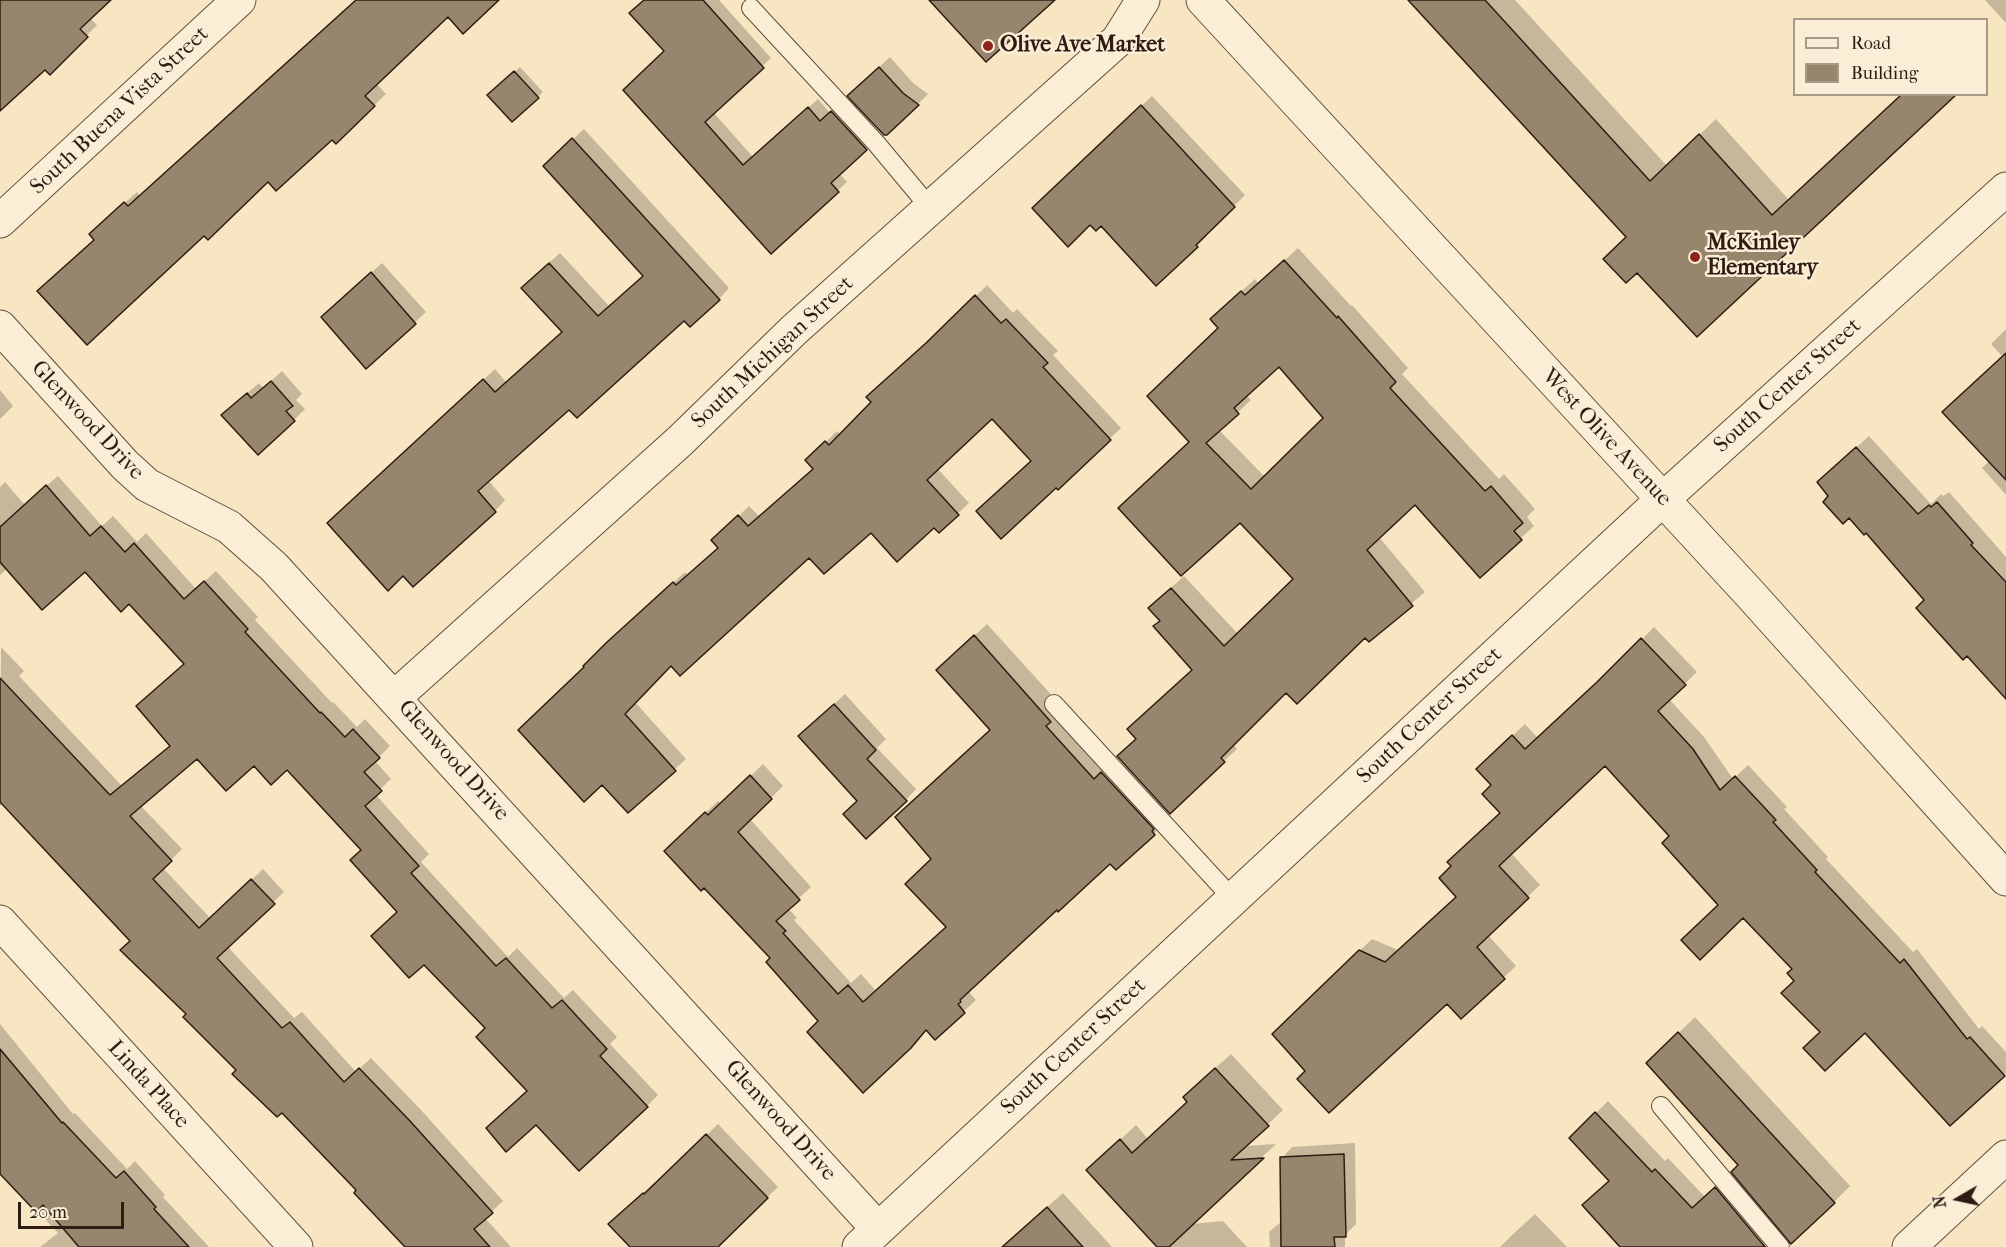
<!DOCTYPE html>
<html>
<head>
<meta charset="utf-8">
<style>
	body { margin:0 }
	#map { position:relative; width:2006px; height:1247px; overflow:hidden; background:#f8e5c2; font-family:"IM FELL French Canon",serif }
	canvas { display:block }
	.legend { position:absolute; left:1793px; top:18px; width:195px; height:78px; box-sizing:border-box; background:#faeed7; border:2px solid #a89a88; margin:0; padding:8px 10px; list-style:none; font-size:18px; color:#2e1c12 }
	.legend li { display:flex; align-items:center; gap:12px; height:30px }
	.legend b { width:30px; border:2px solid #a89a88 }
	.north { position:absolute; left:1928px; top:1169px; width:60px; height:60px; -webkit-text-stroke:4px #faeed7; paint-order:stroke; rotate:261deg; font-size:16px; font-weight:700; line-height:24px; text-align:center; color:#2e1c12 }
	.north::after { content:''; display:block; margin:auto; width:21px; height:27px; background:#2e1c12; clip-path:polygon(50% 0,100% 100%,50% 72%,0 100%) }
	.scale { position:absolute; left:18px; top:1202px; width:106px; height:27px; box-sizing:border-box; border:3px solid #2e1c12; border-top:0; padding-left:8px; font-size:18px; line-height:21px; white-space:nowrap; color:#2e1c12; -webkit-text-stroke:4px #faeed7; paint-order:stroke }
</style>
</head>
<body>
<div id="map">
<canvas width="2006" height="1247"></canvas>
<ul class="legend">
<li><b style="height:8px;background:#faeed7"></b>Road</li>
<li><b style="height:16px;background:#97856e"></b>Building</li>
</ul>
<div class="north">N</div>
<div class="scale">20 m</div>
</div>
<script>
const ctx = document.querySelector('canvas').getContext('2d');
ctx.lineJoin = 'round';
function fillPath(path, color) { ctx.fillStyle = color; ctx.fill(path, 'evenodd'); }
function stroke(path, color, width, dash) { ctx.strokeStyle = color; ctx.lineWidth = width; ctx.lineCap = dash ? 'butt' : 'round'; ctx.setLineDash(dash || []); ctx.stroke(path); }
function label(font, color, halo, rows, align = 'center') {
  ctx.font = font + ' "IM FELL French Canon",serif'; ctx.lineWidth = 5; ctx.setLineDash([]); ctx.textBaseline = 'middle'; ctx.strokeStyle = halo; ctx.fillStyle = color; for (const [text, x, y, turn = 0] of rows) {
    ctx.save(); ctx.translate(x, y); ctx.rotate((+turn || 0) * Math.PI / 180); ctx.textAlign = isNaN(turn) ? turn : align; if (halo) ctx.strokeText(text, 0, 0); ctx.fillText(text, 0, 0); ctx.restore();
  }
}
fillPath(new Path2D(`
	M0,0H109L90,18L97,25L50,73L45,68L0,109Z
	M357,0H497L448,15L376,83L386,94L336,142L332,138L269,180L204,234L96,239L102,223L137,192L140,196Z
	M645,0H719L771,58L713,112L753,157L818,99L830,113L841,103L875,140L839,173L847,182L771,252L666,51Z
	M1410,0H1515L1667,166L1716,119L1789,200L1697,335L1627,236Z
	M1985,0H2006V23Z
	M890,57L913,83L928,94L918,104L860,85Z
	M520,67L543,92L513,120L489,95Z
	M1152,96L1245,195L1206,234L1207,236L1197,246L1101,224L1044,197Z
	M584,129L729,288L719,299L684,318L569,408L488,480L505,500L495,511L339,513L495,369L506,382L563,332L533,277L560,253L610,307L644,276L556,155Z
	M1298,248L1351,306L1352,305L1408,368L1402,374L1499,479L1504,474L1535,509L1527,517L1534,526L1480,576L1415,503L1379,537L1425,592L1369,640L1365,635L1286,691L1233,744L1237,749L1224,761L1138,739L1194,669L1161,620L1163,595L1184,576L1238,634L1295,579L1191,442L1225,306L1255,279L1259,284ZM1279,365L1325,418L1265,477L1219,430L1251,400L1246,395Z
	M382,263L426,312L367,367L334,306Z
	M987,285L1013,313L1017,309L1058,351L1053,355L1121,428L1058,488L992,417L937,468L969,503L939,531L934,526L871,530L810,556L672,664L635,702L686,759L628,811L586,667L619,633L685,572L688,575L719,547L724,530L749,506L760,517L815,468L807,460L837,431L841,435Z
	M2006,329V495L1982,468L1990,460L2003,357L1991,344Z
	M282,371L302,394L296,400L305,409L294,420L234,404L259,383L263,388Z
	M0,390L13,406L0,419Z
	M1869,436L1931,504L1941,494L1943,496L1949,492L2006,557V697L1926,600L1866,531L1830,496V471Z
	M58,476L102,526L113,516L137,542L146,533L196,589L216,571L258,617L255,620L332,703L333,702L357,727L365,719L390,746L375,761L391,779L375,794L429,854L421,862L508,957L517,948L564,998L573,990L617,1037L610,1044L658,1095L647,1106L528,1091L487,1028L399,911L362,849L287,768L198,757L140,805L182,849L163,868L211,919L263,869L284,892L227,946L294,1018L302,1012L356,1072L371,1058L421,1110L503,1201L485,1218L511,1247H411L282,1110L238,1070L188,1014L132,941L3,803L0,806L1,647L24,671L19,676L122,786L171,745L185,663L129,602L85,570L8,568L0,575V487L5,482L25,505Z
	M987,624L1166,821L1154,834L1110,862L1057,908L969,992L976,1000L935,1038L927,1029L923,1034L820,1021L678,839L718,801L721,804L726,800L763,764L783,786L750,819L811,887L788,908L797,918L794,920L851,983L861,974L876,991L947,927L933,858L992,730L950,658Z
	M1654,627L1697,672L1669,699L1704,737L1733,779L1748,765L1787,807L1784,809L1828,857L1826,859L1913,952L1917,949L1979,1029L1982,1026L2006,1052V1073L1950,1124L1865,1031L1822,1032L1796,980L1794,968L1743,916L1720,904L1671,836L1605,764L1511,853L1540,885L1488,935L1516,966L1461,1017L1447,1002L1274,1034L1372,939L1398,950L1457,896L1502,813L1492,785L1490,757L1525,724L1538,738L1611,671Z
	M845,694L886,739L877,748L916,789L906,800H858L811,725Z
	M1695,1017L1850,1186L1834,1202L1740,1165L1648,1063Z
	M0,1024L73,1114L75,1113L127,1169L135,1161L165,1195L163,1197L209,1247H40L58,1233L0,1171Z
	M1231,1054L1283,1110L1245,1146L1276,1144L1191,1224L1223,1221L1247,1247H1159L1104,1155L1136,1125L1148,1139L1189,1101L1200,1082Z
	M1608,1101L1665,1161L1668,1158L1705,1197L1728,1176L1782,1247H1622L1610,1181L1571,1138Z
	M718,1124L778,1187L716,1247H632L621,1213L654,1183L656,1185Z
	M1355,1143L1356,1224L1345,1235V1247H1270L1269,1232L1282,1221V1158L1292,1147Z
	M1063,1193L1112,1247H1026L1031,1221Z
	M1535,1214L1567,1247H1500L1510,1237Z`), '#0003');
const building = new Path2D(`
	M0,0H111L80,29L88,37L50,75L45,70L0,111Z
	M356,0H499L463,34L448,17L365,96L375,106L336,144L332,140L276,191L268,182L208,240L204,236L87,345L37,291L94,240L89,234L124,202L128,206Z
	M644,0H703L764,68L705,122L743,165L808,107L820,121L831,111L867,150L831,183L839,192L771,254L623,90L664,51L629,13Z
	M929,0H1055L986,62Z
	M1408,0H1485L1650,181L1699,134L1772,215L1902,94H1957L1697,337L1637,273L1626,283L1603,259L1626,237Z
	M879,67L903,93L919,105L887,135H884L847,96Z
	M514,71L539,98L512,122L487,95Z
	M1141,105L1235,207L1196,245L1198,247L1156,286L1101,226L1096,231L1090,225L1068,247L1032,208Z
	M572,138L720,300L690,327L684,321L577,418L569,410L478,491L496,512L413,587L403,576L388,591L327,523L483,379L495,392L562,332L521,288L549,263L598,316L643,276L543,166Z
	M1284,260L1337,318L1338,316L1396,382L1390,388L1485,491L1491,486L1523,523L1514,531L1522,540L1480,578L1415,505L1367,550L1413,606L1369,642L1365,638L1297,704L1286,693L1221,758L1225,762L1170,814L1117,756L1136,739L1127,729L1192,670L1153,626L1160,621L1148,608L1171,588L1224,646L1293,579L1240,523L1181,576L1118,508L1189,442L1147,396L1218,328L1210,319L1241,291L1245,295ZM1279,367L1323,418L1251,489L1206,443L1239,414L1234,408Z
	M371,272L416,324L366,369L321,317Z
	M975,295L1001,323L1006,319L1048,363L1043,367L1111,440L1058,490L1056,488L1001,539L976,511L1031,461L992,419L927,480L959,515L939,533L934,528L897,562L871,533L824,574L809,558L680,676L671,666L625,714L676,771L628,813L602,785L584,802L518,730L584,667L583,666L606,643L673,582L676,585L718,548L711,540L738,515L748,526L813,469L805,460L825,441L829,445L871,402L866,397L926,343Z
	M2006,353V480L1942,412Z
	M271,381L293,406L286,411L295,421L258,455L221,415L247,393L251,398Z
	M1856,447L1918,514L1929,505L1931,507L1937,502L1973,543L1971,545L2006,582V699L1967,656L1963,660L1916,608L1924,600L1866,533L1864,535L1849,518L1843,524L1823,502L1828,496L1817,482Z
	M46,485L90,536L101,526L125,552L134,543L184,599L204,581L248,629L245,632L320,713L321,712L345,737L353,729L380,758L364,772L382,791L365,806L419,866L411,873L496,966L506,958L552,1008L562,1000L607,1049L600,1056L648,1107L579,1171L536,1125L506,1152L486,1128L527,1091L476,1037L485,1028L424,965L409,978L371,936L397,912L350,860L361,850L287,770L271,785L254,766L226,791L197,759L130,816L172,861L153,879L199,928L251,879L275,904L217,958L282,1028L290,1022L344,1082L359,1068L410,1121L493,1213L474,1229L490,1247H405L354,1193L356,1190L282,1113L277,1117L232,1074L236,1070L183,1017L186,1014L120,950L130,941L0,802V678L110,795L170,746L136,706L184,664L129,604L121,612L85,572L42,610L0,562V527Z
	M974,635L1051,722L1046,726L1094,779L1101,772L1154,829L1152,831L1155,835L1116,870L1110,864L1058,912L1057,910L960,1000L961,1002L958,1004L965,1013L935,1040L926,1030L911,1048L863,1093L807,1032L818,1021L766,962L770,958L704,888L701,891L664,851L705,812L708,815L712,811L750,775L772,799L738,832L800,900L776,921L786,931L783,933L838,994L848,985L863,1002L946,927L905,884L931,859L895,817L990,730L936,670Z
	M1641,638L1686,685L1658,711L1693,749L1720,790L1735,776L1776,820L1773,822L1817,870L1815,872L1900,963L1904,959L1967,1039L1970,1037L2005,1076L1950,1126L1865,1033L1825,1071L1803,1048L1820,1032L1781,993L1794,981L1787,973L1792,969L1743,918L1700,960L1681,940L1718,905L1662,843L1669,836L1605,766L1499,866L1529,898L1477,947L1505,979L1461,1019L1447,1004L1329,1113L1297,1079L1305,1071L1272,1034L1359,950L1385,962L1456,897L1439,878L1451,866L1447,862L1500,813L1482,794L1491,785L1476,769L1512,735L1525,749L1597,682Z
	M834,704L876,750L867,759L907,801L866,839L843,814L857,801L798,736Z
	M1678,1032L1835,1203L1791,1244L1731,1172L1738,1165L1646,1063Z
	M0,1049L62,1123L63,1122L116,1178L124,1171L156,1207L154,1209L189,1247H79L43,1205L36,1212L0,1174Z
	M1215,1068L1269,1126L1231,1160L1264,1158L1169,1247H1157L1086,1170L1120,1139L1132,1153L1187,1102L1183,1097Z
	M1595,1112L1652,1172L1655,1169L1692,1208L1715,1187L1765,1247H1620L1582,1205L1609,1181L1569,1138Z
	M706,1134L768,1198L718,1247H630L608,1224L643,1193L644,1194Z
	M1344,1154L1346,1237H1334L1335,1247H1281L1280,1157Z
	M1047,1207L1083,1247H1002Z`);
fillPath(building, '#97856e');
stroke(building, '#2e1c12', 1.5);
const service = new Path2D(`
	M751,8L876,143L931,209
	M1054,704L1233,899
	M1661,1106L1780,1247`);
const minor = new Path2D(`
	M0,221L239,0
	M0,327L125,465L147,485L229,527L274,567L878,1229
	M395,697L680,441L794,330L1118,40L1143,0
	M0,922L296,1247
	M1909,1247L2006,1157`);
const tertiary = new Path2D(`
	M1203,0L1751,595L2006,879
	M859,1247L1662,500L2006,189`);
stroke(service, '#604e3e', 20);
stroke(minor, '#604e3e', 35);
stroke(tertiary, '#604e3e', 35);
stroke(service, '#faeed7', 18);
stroke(minor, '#faeed7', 33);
stroke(tertiary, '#faeed7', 33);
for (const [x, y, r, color] of [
	[988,46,6,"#8f2418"],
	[1695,257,6,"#8f2418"]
]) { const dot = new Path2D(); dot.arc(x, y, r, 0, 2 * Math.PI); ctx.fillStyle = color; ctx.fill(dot); stroke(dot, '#faeed7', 2); }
label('bold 22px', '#2e1c12', '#faeed7', [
	["Olive Ave Market",1000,46],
	["McKinley",1707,244],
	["Elementary",1707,269]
], 'left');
label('22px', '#2e1c12', '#faeed7', [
	["South Buena Vista Street",120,111,-43],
	["South Michigan Street",773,353,-43],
	["South Center Street",1788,386,-42],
	["Glenwood Drive",87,421,47],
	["West Olive Avenue",1606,438,47],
	["South Center Street",1430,716,-43],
	["Glenwood Drive",453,761,48],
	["South Center Street",1074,1047,-43],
	["Linda Place",148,1085,48],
	["Glenwood Drive",780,1121,48]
]);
</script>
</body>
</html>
